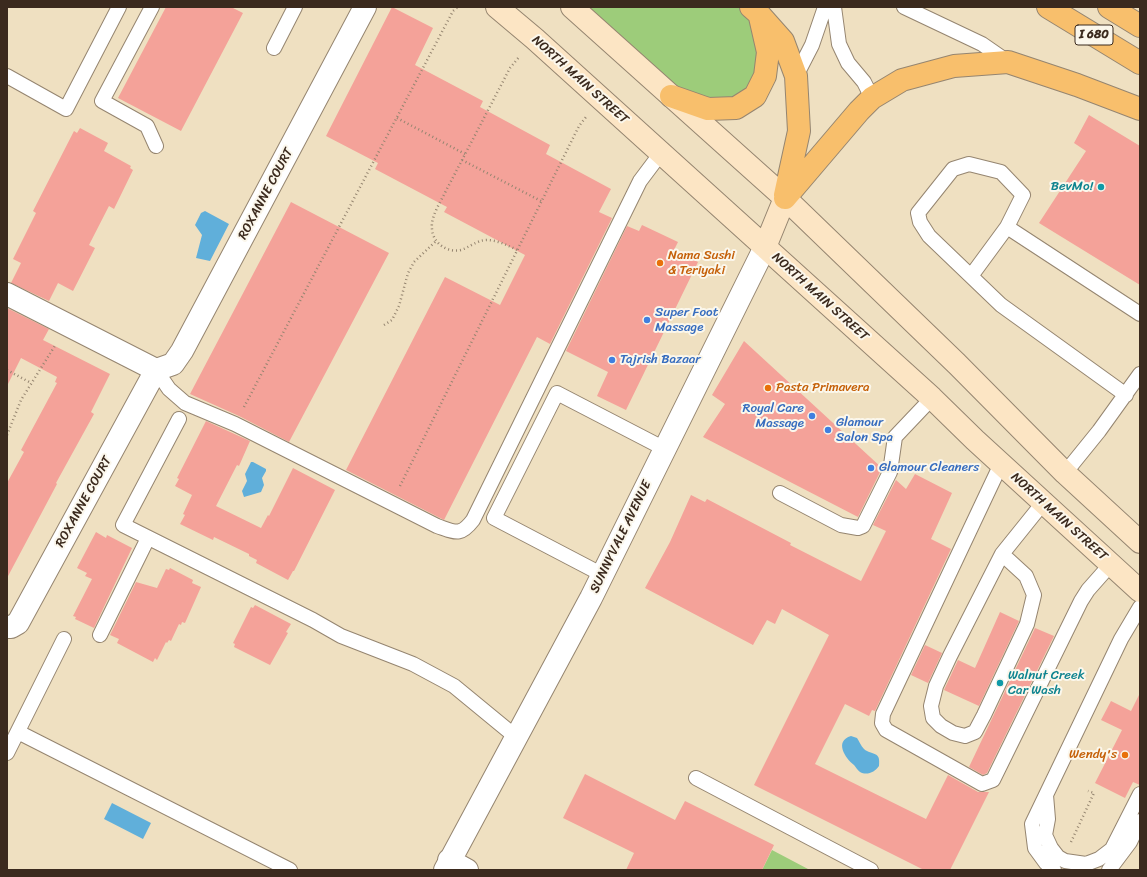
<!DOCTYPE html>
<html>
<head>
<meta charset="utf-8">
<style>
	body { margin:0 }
	#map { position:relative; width:1147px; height:877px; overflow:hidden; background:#efe0c1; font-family:Sriracha,sans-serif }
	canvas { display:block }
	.frame { position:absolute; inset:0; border:8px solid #3b2a1e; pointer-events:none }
</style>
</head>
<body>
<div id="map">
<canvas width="1147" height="877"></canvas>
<div class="frame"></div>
</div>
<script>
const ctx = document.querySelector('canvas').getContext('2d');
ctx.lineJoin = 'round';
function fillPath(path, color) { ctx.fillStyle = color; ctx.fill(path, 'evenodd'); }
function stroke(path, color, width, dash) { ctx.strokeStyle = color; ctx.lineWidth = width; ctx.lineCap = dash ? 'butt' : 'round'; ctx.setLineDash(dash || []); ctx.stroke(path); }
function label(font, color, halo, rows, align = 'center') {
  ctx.font = font + ' Sriracha,sans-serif'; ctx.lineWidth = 4; ctx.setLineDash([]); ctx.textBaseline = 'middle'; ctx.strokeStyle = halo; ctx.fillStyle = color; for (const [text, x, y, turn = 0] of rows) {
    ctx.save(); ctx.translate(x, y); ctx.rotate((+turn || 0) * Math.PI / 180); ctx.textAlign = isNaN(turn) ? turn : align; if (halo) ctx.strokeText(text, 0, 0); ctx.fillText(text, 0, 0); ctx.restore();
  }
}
fillPath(new Path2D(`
	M575,7H751L768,52L736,108L671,96Z
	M772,850L808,869V870H762Z`), '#9dcc7a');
fillPath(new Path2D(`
	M205,211L229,224L210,261L196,258L202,235L195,225L201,213Z
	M251,462H253L266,469V471L262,478L264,485L261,492L244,497L242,491L247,481L245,474Z
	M851,736L857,738C859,741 861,746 864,749C872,756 881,750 879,766C875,772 867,776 860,772C857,770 856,767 854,765C845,758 834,741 851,736Z
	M112,803L151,823L143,839L104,819Z`), '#60afda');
fillPath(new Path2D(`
	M166,7H231L243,13L181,131L118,98Z
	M392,7L433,28L415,65L483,101L480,107L550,145L546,154L611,189L599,212L612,218L550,344L537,337L444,520L346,470L445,277L500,305L525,255L444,212L447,207L375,169L378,163L326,136Z
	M1089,115L1140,146V285L1039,223L1086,151L1074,143Z
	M80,128L108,143L104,151L131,166L130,168L133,170L114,209L109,206L89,245L95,248L73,291L58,283L49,301L11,283L21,263L13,259L36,213L33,211L74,131L77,133Z
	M291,202L389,253L289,442L239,416L190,394Z
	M642,225L678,242L674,250L698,262L626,410L597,396L608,372L566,351L627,226L639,231Z
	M7,308L49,329L43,340L110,374L91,412L94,414L56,483L57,484L7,578V483L24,452L21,450L57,383L55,382L57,377L21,358L7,386Z
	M744,341L882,468L858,517L703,437L725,404L712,395Z
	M206,421L250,441L239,466L237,465L216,506L261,528L268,515L269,516L293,468L335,490L294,571H293L288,580L256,563L257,560L249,556V554L214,537L213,540L180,524L185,515L183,514L192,495L175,486L179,479L177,478Z
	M915,474L952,493L931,539L951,549L875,711L872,710L869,716L845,704L815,764L926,819L948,775L978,792H989L950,870H924L754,785L829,635L782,609L775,624L767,620L753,645L645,588L670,542L691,495L705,502L707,499L791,543L790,545L861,581L886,531L873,525L896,480L906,489Z
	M96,532L106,538L107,535L132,548L94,628L75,619L76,617L73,616L92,579L85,576L87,573L77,568Z
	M170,568L193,580L192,583L201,587L185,623L182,622L181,625L179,624L171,641L169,640L167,643L166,642L157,660L155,658L153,662L117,643L119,639L110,635L136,582L157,588L166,569L169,570Z
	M255,605L291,624L286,632L288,633L270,665L234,647L235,644L233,643L251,607L253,608Z
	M1000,612L1019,621L979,706L944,690L958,660L975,668Z
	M1035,628L1054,636L987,773L983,775L969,767Z
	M925,645L942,653L928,683L911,675Z
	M1140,693V785L1133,782L1125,798L1095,783L1122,730L1101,720L1111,701L1131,711Z
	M585,774L675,820L685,801L774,845L762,870H626L634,853L563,818Z`), '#f4a299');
const lane = new Path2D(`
	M152,7L102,101L147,126L156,146
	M834,7L839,44L848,63L864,82L872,98
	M904,7L982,44L1008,62
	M274,48L295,7
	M7,76L66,109L119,7
	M796,76L812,45L825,7
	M1007,227L1140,314
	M971,276L1007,227L1023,195L1001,172L969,164L953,169L918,213L920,222L929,236L1001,305L1126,395
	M156,370L169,389L185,403L235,424L437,526C455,532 460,537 473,520L640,181L661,153
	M179,419L123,525L313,620L341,636L413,664L454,686L516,737
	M1001,464L883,714L882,723L886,730L982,784L993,780L1081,601L1088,590L1111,564
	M1065,473L1099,431L1140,374
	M780,493L841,525L858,528L863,526L890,472L895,437L932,398
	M1002,554L1026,576L1034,595L1027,624L984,715L975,732L965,736L953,733L941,726L933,718L931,706L936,686L950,656L1002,554L1043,503
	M603,575L494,518L557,393L665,449
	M100,635L148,538
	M18,732L290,870
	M7,753L64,639
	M696,778L871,870
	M1046,795L1048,819L1045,835L1051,848L1058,857L1065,861L1086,864L1099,859L1112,849L1140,794
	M1054,870L1046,863L1035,848L1032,824L1121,639L1140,607
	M1109,870L1130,842L1140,821`);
const street = new Path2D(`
	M7,294L156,370L173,364L182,351L365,7
	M7,627H11L18,623L156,370
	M449,860L467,870
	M445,870L591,598L765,247`);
const secondary = new Path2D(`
	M497,7L535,39L932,398L975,440L1140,591
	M572,7L785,198L957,364L1065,473L1140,542
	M765,247L785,198`);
const highway = new Path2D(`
	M751,7L759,14L783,41L796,76L799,131L785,195
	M1048,7L1140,63
	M1109,7L1140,26
	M671,96L708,109L736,108L755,96L765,76L768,52L760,17
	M785,198L859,111L872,98L902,80L954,66L1008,62L1077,85L1140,109`);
stroke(lane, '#958570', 16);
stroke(street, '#958570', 24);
stroke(secondary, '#958570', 24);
stroke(highway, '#958570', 24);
stroke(new Path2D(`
	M397,118L465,154
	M462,160L541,201
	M517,250C507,245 497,240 487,240C477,240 470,247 461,250C448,253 433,244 432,229C431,222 434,215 437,208L510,68L519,57
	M384,325L392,320L399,306L408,273L414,262L436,241
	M7,370L31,383
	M244,407L453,11L458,7
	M7,435L21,400L56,344
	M400,486L579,126L586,117
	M1071,842L1094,793L1088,791`), '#958570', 2.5, [1, 3]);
stroke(lane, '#fff', 14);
stroke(street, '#fff', 22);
stroke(secondary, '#fce5c4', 22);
stroke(highway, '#f8bf6c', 22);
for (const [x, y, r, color] of [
	[1101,187,4,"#0f9aa8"],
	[660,263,4,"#e8710a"],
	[647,320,4,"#3f7fe0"],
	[612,360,4,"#3f7fe0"],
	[768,388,4,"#e8710a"],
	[812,416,4,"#3f7fe0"],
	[828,430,4,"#3f7fe0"],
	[871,468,4,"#3f7fe0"],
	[1000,683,4,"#0f9aa8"],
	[1125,755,4,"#e8710a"]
]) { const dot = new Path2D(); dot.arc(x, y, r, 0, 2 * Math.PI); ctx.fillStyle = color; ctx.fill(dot); stroke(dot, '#fbf7ec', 1.5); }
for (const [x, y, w] of [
	[1094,35,38]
]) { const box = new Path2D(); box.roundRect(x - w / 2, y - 10, w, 20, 3); ctx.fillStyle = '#fbf7ec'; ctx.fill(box); stroke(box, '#3b2a1e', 1); }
label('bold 12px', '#3b2a1e', null, [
	["I 680",1094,35]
]);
label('13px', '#3b2a1e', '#fbf7ec', [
	["NORTH MAIN STREET",580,80,42],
	["ROXANNE COURT",266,194,-62],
	["NORTH MAIN STREET",820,297,42],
	["ROXANNE COURT",84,502,-61],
	["NORTH MAIN STREET",1059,517,42],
	["SUNNYVALE AVENUE",621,537,-64]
]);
label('13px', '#0d838f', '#fbf7ec', [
	["BevMo!",1093,187],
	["Walnut Creek",1008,676,"left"],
	["Car Wash",1008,691,"left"]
], 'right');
label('13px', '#c56008', '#fbf7ec', [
	["Nama Sushi",668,256],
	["& Teriyaki",668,271],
	["Pasta Primavera",776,388],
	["Wendy's",1117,755,"right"]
], 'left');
label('13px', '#366cbe', '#fbf7ec', [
	["Super Foot",655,313],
	["Massage",655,328],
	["Tajrish Bazaar",620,360],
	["Royal Care",804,409,"right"],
	["Massage",804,424,"right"],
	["Glamour",836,423],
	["Salon Spa",836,438],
	["Glamour Cleaners",879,468]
], 'left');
</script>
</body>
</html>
